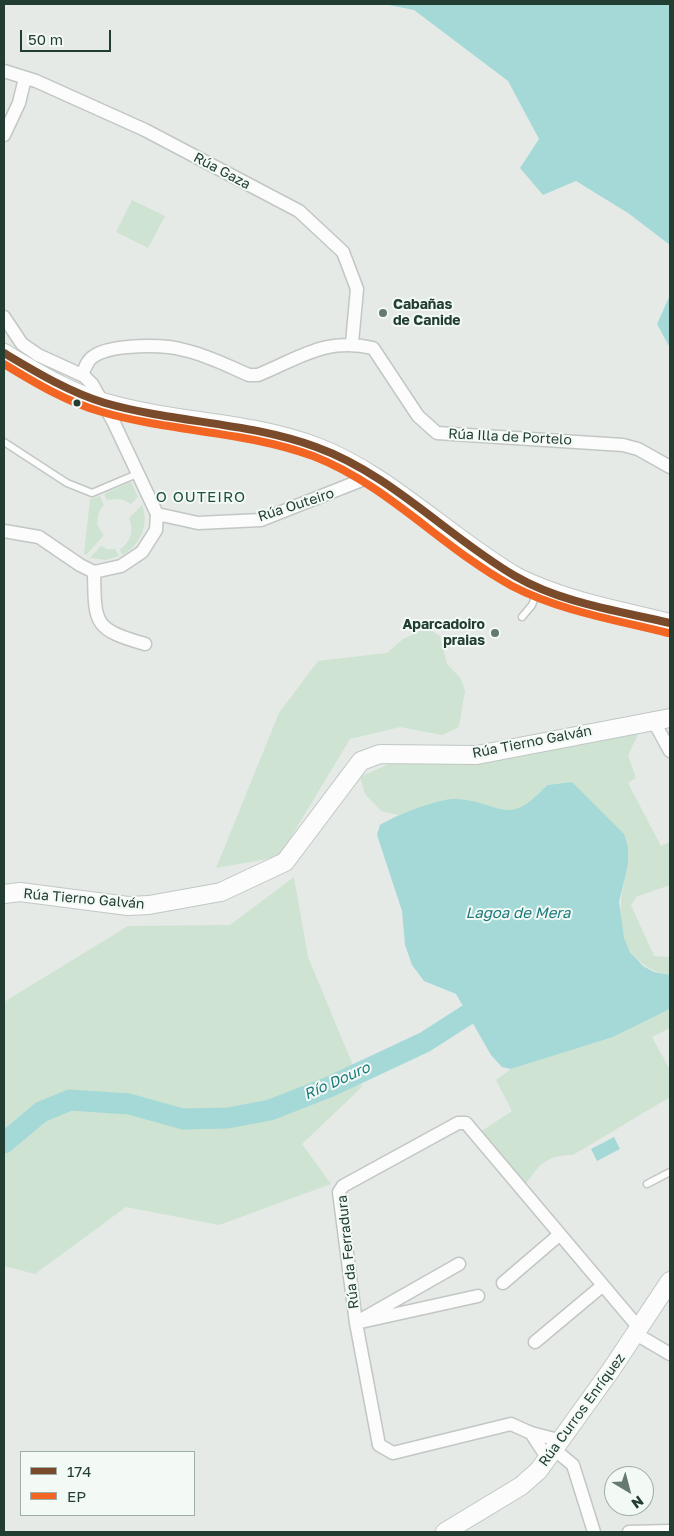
<!DOCTYPE html>
<html>
<head>
<meta charset="utf-8">
<style>
	body { margin:0 }
	#map { position:relative; width:674px; height:1536px; overflow:hidden; background:#e5eae7; font-family:"Golos Text",sans-serif }
	canvas { display:block }
	.frame { position:absolute; inset:0; border:5px solid #223e32; pointer-events:none }
	.legend { position:absolute; left:20px; top:1451px; width:175px; height:65px; box-sizing:border-box; background:#f3f9f5; border:1px solid #9faea7; margin:0; padding:6px 9px; list-style:none; font-size:15px; color:#223e32 }
	.legend li { display:flex; align-items:center; gap:10px; height:25px }
	.legend b { width:25px; border:1px solid #9faea7 }
	.north { position:absolute; left:604px; top:1466px; width:50px; height:50px; box-sizing:border-box; background:#f3f9f5; border:1px solid #9faea7; border-radius:50%; rotate:143deg; font-size:14px; font-weight:700; line-height:20px; text-align:center; color:#223e32 }
	.north::after { content:''; display:block; margin:auto; width:18px; height:22px; background:#667a71; clip-path:polygon(50% 0,100% 100%,50% 72%,0 100%) }
	.scale { position:absolute; left:20px; top:30px; width:91px; height:22px; box-sizing:border-box; border:2px solid #223e32; border-top:0; padding-left:6px; font-size:15px; line-height:18px; white-space:nowrap; color:#223e32; -webkit-text-stroke:4px #f3f9f5; paint-order:stroke }
</style>
</head>
<body>
<div id="map">
<canvas width="674" height="1536"></canvas>
<div class="frame"></div>
<ul class="legend">
<li><b style="height:6px;background:#7a4b2a"></b>174</li>
<li><b style="height:6px;background:#f26522"></b>EP</li>
</ul>
<div class="north">N</div>
<div class="scale">50 m</div>
</div>
<script>
const ctx = document.querySelector('canvas').getContext('2d');
ctx.lineJoin = 'round';
function fillPath(path, color) { ctx.fillStyle = color; ctx.fill(path, 'evenodd'); }
function stroke(path, color, width, dash) { ctx.strokeStyle = color; ctx.lineWidth = width; ctx.lineCap = dash ? 'butt' : 'round'; ctx.setLineDash(dash || []); ctx.stroke(path); }
function label(font, color, halo, rows, align = 'center') {
  ctx.font = font + ' "Golos Text",sans-serif'; ctx.lineWidth = 4; ctx.setLineDash([]); ctx.textBaseline = 'middle'; ctx.strokeStyle = halo; ctx.fillStyle = color; for (const [text, x, y, turn = 0] of rows) {
    ctx.save(); ctx.translate(x, y); ctx.rotate((+turn || 0) * Math.PI / 180); ctx.textAlign = isNaN(turn) ? turn : align; if (halo) ctx.strokeText(text, 0, 0); ctx.fillText(text, 0, 0); ctx.restore();
  }
}
fillPath(new Path2D(`
	M132,200L165,216L148,248L116,232Z
	M131,482L138,497L131,504L121,499L107,500L104,494Z
	M100,496L104,505L99,512L97,525L104,535L86,555L84,554L90,499Z
	M142,505C150,524 140,546 122,555L120,549C131,542 134,530 129,518Z
	M101,546L107,549H115L119,556L106,560L90,558Z
	M420,631H432L440,636L447,664L461,679L465,691L459,727L442,735L400,727L350,739L279,857L216,868L279,713L318,661L387,653L403,639Z
	M641,729L628,755L636,778L628,783L661,846L670,842V885L636,897L631,905L654,956L670,957V975L668,976C611,958 616,913 628,865L581,792L572,782L547,785L534,800L517,811H501L477,803L425,806L398,815L381,811L365,794L360,777L406,756Z
	M294,877L308,957L362,1087L302,1144L331,1184L219,1225L126,1207L35,1274L4,1266V1002L128,926L230,925Z
	M670,1009V1028L652,1037L670,1070V1097L573,1155C546,1155 540,1164 525,1185L480,1132L512,1111L496,1080L511,1069L613,1037Z`), '#cee3d1');
fillPath(new Path2D(`
	M384,4H670V245L628,213L576,181L543,195L520,168L539,139L508,81L414,10Z
	M670,295V348L657,324Z
	M572,782L624,834L628,847V865L619,902L624,938L630,952L643,966L654,972L670,975V1009L613,1037L511,1069L502,1067L491,1055L456,994L424,981L412,965L405,945L402,911L377,835L380,825C393,816 440,798 455,799C502,801 506,830 547,785Z
	M614,1137L620,1149L597,1161L591,1149Z`), '#a5d9d8');
stroke(new Path2D(`
	M4,1143L41,1112L70,1100L129,1104L183,1119L228,1118L270,1110L329,1087L425,1042L467,1015L494,1004`), '#a5d9d8', 21);
const lane = new Path2D(`
	M4,442L67,483L92,493L137,474
	M522,617L532,605L538,589
	M647,1184L670,1172`);
const street = new Path2D(`
	M4,71L36,81L145,130L299,211L343,252L357,289L352,343
	M4,135L19,103L25,78
	M4,317L22,344L38,355L84,376L92,384L113,421L157,514L156,530L142,552L121,566L94,572L80,565L39,537L4,531
	M82,375C85,368 87,360 94,356C112,344 164,344 184,350C207,355 228,366 249,375H258C300,358 325,337 373,348L418,416L437,433L623,445L638,449L670,467
	M157,514L198,523L261,520L372,476
	M94,572C95,624 93,629 145,644
	M653,720L670,751
	M503,1283L559,1235
	M364,1318L459,1264
	M356,1323L478,1296
	M636,1334L670,1354
	M535,1342L602,1286
	M531,1433L548,1459
	M562,1441L531,1433L511,1424L393,1453L379,1445L356,1323L339,1192L343,1186L458,1123H466L639,1328
	M555,1450L573,1465L594,1532
	M629,1532L670,1531`);
const secondary = new Path2D(`
	M4,353C36,372 69,393 106,403C175,423 249,421 317,447C387,473 451,539 517,577C565,601 619,610 670,623
	M4,894L20,892L128,906L149,905L221,892L285,862L361,761L380,754L477,755L670,718
	M445,1532L521,1486L539,1470L611,1370L670,1281`);
stroke(lane, '#c2c7c4', 9);
stroke(street, '#c2c7c4', 15);
stroke(secondary, '#c0c7c4', 20);
stroke(lane, '#fbfcfb', 6);
stroke(street, '#fbfcfb', 12);
stroke(secondary, '#fbfcfb', 18);
stroke(new Path2D(`
	M4,353C36,372 69,392 105,403C175,423 248,422 316,447C391,474 447,536 515,576C561,603 619,611 670,623`), '#7a4b2a', 8);
stroke(new Path2D(`
	M4,364C35,383 67,402 102,412C171,432 245,431 313,456C388,485 442,548 512,586C560,611 616,620 668,633`), '#f26522', 8);
for (const [x, y, r, color] of [
	[383,313,5,"#667a71"],
	[77,403,4.5,"#223e32"],
	[495,633,5,"#667a71"]
]) { const dot = new Path2D(); dot.arc(x, y, r, 0, 2 * Math.PI); ctx.fillStyle = color; ctx.fill(dot); stroke(dot, '#f3f9f5', 2); }
label('14px', '#223e32', '#f3f9f5', [
	["Rúa Gaza",222,171,28],
	["Rúa Illa de Portelo",510,437,3],
	["Rúa Outeiro",296,505,-18],
	["Rúa Tierno Galván",532,742,-11],
	["Rúa Tierno Galván",84,899,5],
	["Rúa da Ferradura",348,1252,-96],
	["Rúa Curros Enríquez",582,1410,-54]
]);
label('bold 14px', '#223e32', '#f3f9f5', [
	["Cabañas",393,305],
	["de Canide",393,321],
	["Aparcadoiro",485,625,"right"],
	["praias",485,641,"right"]
], 'left');
ctx.letterSpacing = '1px';
label('15px', '#1e503c', '#f3f9f5', [
	["O OUTEIRO",201,497]
]);
ctx.letterSpacing = '0px';
label('italic 15px', '#1b7a7b', '#f3f9f5', [
	["Lagoa de Mera",518,913],
	["Río Douro",337,1081,-24]
]);
</script>
</body>
</html>
